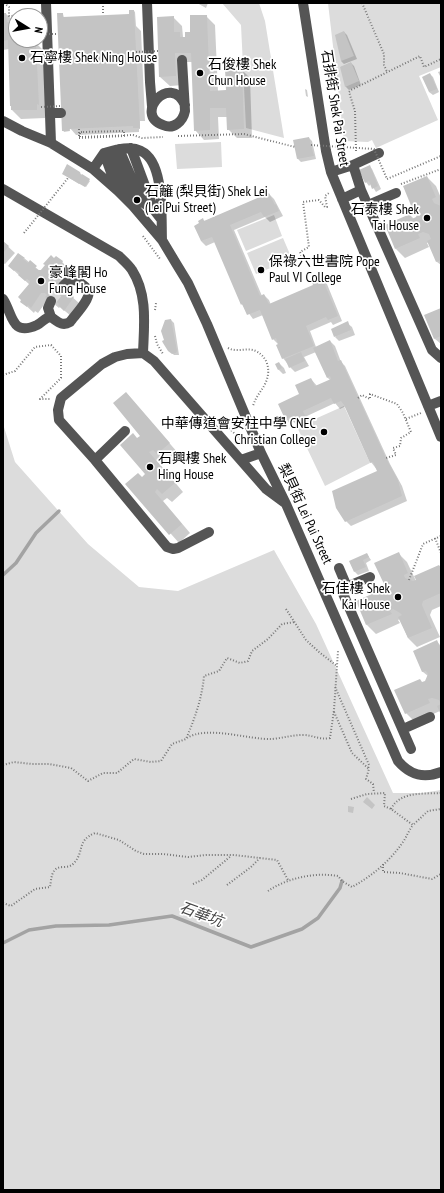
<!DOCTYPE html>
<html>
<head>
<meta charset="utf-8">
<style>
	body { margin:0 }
	#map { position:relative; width:444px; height:1193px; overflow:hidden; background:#fff; font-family:"PT Sans Narrow",sans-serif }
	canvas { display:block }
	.frame { position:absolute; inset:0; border:4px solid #000; pointer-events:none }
	.north { position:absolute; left:8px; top:8px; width:40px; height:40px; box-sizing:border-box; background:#fff; border:1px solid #999; border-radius:50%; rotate:101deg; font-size:11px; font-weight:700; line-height:16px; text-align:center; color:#000 }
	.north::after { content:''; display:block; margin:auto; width:14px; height:18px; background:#000; clip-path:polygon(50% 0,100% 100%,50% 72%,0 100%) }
</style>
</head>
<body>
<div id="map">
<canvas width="444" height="1193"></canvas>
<div class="frame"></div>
<div class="north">N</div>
</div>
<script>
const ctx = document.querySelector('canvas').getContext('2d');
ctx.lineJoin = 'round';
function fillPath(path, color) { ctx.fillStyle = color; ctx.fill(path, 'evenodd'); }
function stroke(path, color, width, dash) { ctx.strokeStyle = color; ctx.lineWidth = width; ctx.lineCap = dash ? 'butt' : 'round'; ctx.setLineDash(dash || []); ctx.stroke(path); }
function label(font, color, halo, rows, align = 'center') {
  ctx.font = font + ' "PT Sans Narrow","Noto Sans TC",sans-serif'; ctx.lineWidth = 3.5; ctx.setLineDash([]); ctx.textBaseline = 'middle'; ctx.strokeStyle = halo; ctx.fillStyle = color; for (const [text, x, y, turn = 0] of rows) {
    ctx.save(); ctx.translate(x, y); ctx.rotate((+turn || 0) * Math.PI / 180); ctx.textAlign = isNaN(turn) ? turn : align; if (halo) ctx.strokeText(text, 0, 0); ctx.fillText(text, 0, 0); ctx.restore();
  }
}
fillPath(new Path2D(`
	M222,3H259L265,21L284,138L246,128L241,25Z
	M328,3H441V67L419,76L438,120L376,148L372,140L368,142L344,141Z
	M221,142L222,167L177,169L175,144Z
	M274,215L282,236L246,251L237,230Z
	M283,238L292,259L256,274L247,253Z
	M344,406L370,463L325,486L297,427Z
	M3,424L15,462L88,544L139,587L178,591L274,550L316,624L393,793H422L441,790V1190H3Z`), '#dcdcdc');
fillPath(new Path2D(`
	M197,3H208L206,8Z
	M134,11L135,12L136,26L141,31L145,121H140V129H139V132L76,135L70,128V131L64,132L63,130V14L64,18L130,15Z
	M3,14H6L16,23V40H36V43L45,52V118L21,119L12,110L9,49L3,50Z
	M206,16L215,25L218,92L227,91L241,69L250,78L252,138H237L228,129V117H218L219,139L204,140L195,130L192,62H184V85L170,86L160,77L173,17L182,26L183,37L184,38L191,33Z
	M344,32L347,35L357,59L344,64L341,61Z
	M351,63L354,66L361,85L349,90L346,87L341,67Z
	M441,71V78L438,72Z
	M430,74L433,77L439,92L433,95L429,92Z
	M305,89L307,90L308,97L306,96Z
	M309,138L312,141L316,159L301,162L298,159L295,141Z
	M369,166L372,169L381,189L376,192L371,184L369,186L366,182Z
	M79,173L90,181L86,187L80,183L79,184L63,174Z
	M427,177L436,186L441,198V265L437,262L429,242L427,243L429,247L405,258L396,249L386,226L410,215L414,219L417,218L419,213L413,207Z
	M269,194L274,199L283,216L270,222L265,217L234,230L262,296L264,295L269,300L271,305L315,286L322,279L327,284L342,321L333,325L331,322L310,331L316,347L330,341L335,346L341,362L345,366L390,464L402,486L407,501L351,526L346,521L378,471L371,462L346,406L340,409L335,403L307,416L310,422L298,427L294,422L290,424L286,419L311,379L317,386L330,380L327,377L316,352L304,357L309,366L295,372L290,367L283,358L278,345H279L273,339L263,315L253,319L242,304L215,242L206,246L201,241L203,220L205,221Z
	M3,242L15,253L5,264L3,263Z
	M24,258L40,271L54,259L62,262L68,268L67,270L70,272L59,285L80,304L71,316L60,307L59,308L48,299L38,313L35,311L34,313L21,301L30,285L9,266Z
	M441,309V344L435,339L425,316Z
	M171,320L174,323L179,355H174L169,350L165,341V321Z
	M347,323L352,327L355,335L339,341L335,337Z
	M279,363L284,368L286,373L283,374L278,369Z
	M126,393L178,453L166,463L162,458L158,462L183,492L172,502L167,498L163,501L190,533L179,543L127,484L142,478L146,475L137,439L142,436Z
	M398,553L407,562L416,581L439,566L441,568V606L432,610L430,615L440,637L417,647L408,638L400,619L398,620L400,623L376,634L367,625L357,602L381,591L384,595L387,593L389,588L385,583Z
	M367,554L371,560L366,563L369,571L358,575L355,572L350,562Z
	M437,642L441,646V713L440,711L415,722L406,713L423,683L426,682L428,676L423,672L414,651Z`), '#0003');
stroke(new Path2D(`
	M3,575L16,563L36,533L59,511
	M3,943L29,930L56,926L109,925L172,916L251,947L302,929L318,918L340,888L342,881`), '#a3a3a3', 3.5);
fillPath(new Path2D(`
	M129,10H134L140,128H133V126L69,129V131H62L57,13H63V17L129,14Z
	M3,13H6L7,22H16V40H28V42H36L39,105L37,104V110H11V106H10L8,40L3,41Z
	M190,15H207L210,91L226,90L225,69L242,68L244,129L227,130L226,108H210V130L194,131L191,53H175L176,76L159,77L157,17L174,16V32H180V37H185V32H190Z
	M344,31L354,56L341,61L335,35Z
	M351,62L359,81L345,87L340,67Z
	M430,73L437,89L429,92L422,77Z
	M309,137L314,156L297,159L293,140Z
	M67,164L80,172L81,175L82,174L90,179L85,187L62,174Z
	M370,165L378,186L372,189L369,181L365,183L359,170Z
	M427,176L436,197L432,199L434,203L441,206V260L436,262L427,241L431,239L429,234L423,232L418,234L420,238L395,249L385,225L410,214L412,219L416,217L419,210L417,206L412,208L403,186Z
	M269,193L275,205L276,204L279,211L264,217L261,212L230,225L260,296L264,294L269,304L313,285L312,282L322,278L338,316L328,320L326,317L306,326L314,346L282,359L276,345L278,344L276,338L272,340L260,310L247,315L242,304L241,305L212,237L201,241L194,226L199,223L198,221L203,218L204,221Z
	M3,241L9,246L3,253Z
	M18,253L25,258L23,259L28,263L30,260L37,266L35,268L38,270H41L45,265L43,264L51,255L54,258L56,256L63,261L62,263L65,265L53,279V282L56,284L57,282L64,287L62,290L67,293L68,292L74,297L64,311L58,305L59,304L54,300L52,302L45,297L47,295L45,293H41L31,308L28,305L27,307L20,302L21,300L18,297L29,284L30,281L27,279L25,281L18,275L20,273L15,270L14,271L8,266Z
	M441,308V336L434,339L424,315Z
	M171,319L177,351L176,353L172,354L168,351L163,343L162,341L164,340L161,331L165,320Z
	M348,321L351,330L334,337L331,329Z
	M330,340L338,361L341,360L386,458L398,480L402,496L345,522L336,508L332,491L377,471L373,462L370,463L344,405L341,401L334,404L331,398L303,411L306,417L293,422L290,417L285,419L278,404L299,394L295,385L311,378L315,386L331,379L330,376L327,378L313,348Z
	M301,352L305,361L289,368L285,359Z
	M279,362L282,368L278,370L275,364Z
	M126,392L170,443L157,454L153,450L149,452L175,483L162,494L157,489L155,492L182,524L169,535L125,484L138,473L142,477L145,474L120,445L133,433L137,438L140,436L113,403Z
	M399,552L408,573L404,575L405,578L413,581L416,580L414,576L439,565L441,568V593L423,601L422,605L432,628L408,638L398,617L402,615L400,613L393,609L390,611L392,614L366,625L356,601L381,590L383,594L386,593L389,586L387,582L384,584L374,563Z
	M367,553L369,557L363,560L366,567L354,572L349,561Z
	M437,640L441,649V715L437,706L441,704L439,700L432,698L428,699L430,703L405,714L394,690L420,679L422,682L425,681L428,674L426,671L422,672L413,651Z
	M367,797L375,805L372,809L363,802Z
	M348,806L354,807L353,813L348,812Z`), '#c4c4c4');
stroke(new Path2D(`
	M51,301L63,286`), '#d9d9d9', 10, [10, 5]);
stroke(new Path2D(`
	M4,3L9,7V16L36,15
	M103,3V15
	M362,3L384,54V65L387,72
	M82,132H80V137L133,135L142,138L163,137
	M178,136L244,134L295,147
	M356,151L355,111L349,92L351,90L420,56L424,67L441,59
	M338,153L346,156
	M387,179L441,156
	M401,184L441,169
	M143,236L160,259
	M299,264L304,262L300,252L309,247L303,202L319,200L325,207H327L325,196L329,193
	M155,310L156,303
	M155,336L157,344L163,354
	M228,348C238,353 247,347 256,351C269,358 271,372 265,384C261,392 256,396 253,406
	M3,375L15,371L35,347L51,345L61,356V378L40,399H50
	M358,398L362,395L370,399V394L397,404L403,413L411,432L401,438L400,446L393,448L396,455L386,458
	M406,419L421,413
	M227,426L240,439L243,437
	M435,538L441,553
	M409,580L423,544L441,536
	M286,609L306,640L319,652L337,666
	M335,687L369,765L368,769
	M334,712L352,753L369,769L366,779L373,784L374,793
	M187,738C207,725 249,740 272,739C283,738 292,735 303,735C313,735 318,740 330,738L334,710L338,651
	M3,765L14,762L32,764H49L71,768L88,781L103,773H117L134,759L151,762L161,761L172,744L186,739C195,718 202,698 204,676L219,671L227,658L240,663L248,661L252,651L268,639L282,624L295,622
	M351,799L367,794L385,793L384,806L391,809L413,825L428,811L441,809
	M391,809C400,791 424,794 441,793
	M383,864V872L400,873L432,879L441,874
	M193,884L202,880L231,856
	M227,885L251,867L260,858
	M268,891C287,878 315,872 338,876L342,881L352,887C372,876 390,861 403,842C407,836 409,830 413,825
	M3,903L11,906L35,889L50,887C51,882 51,875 54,871C59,864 68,870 74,863C85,851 76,841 95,833L119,840L136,851L144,854H163L188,857L206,855H234L277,860L288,880`), '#777', 2, [1, 2]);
stroke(new Path2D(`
	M46,3L51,143
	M147,3L150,82L152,106
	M303,3L326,151L331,172L441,437
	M182,60L185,111C183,121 174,130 163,125C133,115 170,72 185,105
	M51,113H61
	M3,121L22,131L51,143L93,169L118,191L133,206L162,240L177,265L188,283L207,324L261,453L286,504L398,761C410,775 423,779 441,772
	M131,148L154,210
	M119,149L142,202L154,210L161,219
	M112,151L131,201
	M104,153L117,189
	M379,153L353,165L361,190L432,350L441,358
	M93,169L104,153C115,150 130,145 141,151C165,162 161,217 162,240
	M331,172L353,165
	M3,189L119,256C123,260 129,265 132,270C148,295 144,325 143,353
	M342,199L361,190
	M368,205L396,193
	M3,299C13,314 11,337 37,325C43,322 45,317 51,317C57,321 62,327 70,322C75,315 92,298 88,290C86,286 80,283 76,280L68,281L63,286
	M51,317L48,308L51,301
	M428,406L441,401
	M95,460L125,431
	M241,460L261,453
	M209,532L178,548L173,549L167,547L95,460L59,420L58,410L61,398L102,364L115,357L127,354L143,353L154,361L266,489L285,503
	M339,568L347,587
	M370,577L341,589L411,749
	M403,729L430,717`), '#555', 10);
stroke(new Path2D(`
	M40,34H58
	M136,52L158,51
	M41,107L61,106
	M79,129V138L124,136V131L82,132
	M311,145L374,149L387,179
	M24,233L68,178`), '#777', 2, [1, 2]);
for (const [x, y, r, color] of [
	[22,58,4,"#000"],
	[200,73,4,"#000"],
	[137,200,4,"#000"],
	[427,218,4,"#000"],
	[261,270,4,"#000"],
	[41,281,4,"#000"],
	[324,432,4,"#000"],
	[150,467,4,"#000"],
	[398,597,4,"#000"]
]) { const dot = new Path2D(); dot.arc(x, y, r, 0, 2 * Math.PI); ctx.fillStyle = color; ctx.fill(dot); stroke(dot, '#fff', 1.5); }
label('14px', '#000', '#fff', [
	["石寧樓 Shek Ning House",30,58],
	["石俊樓 Shek",208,65],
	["Chun House",208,81],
	["石籬 (梨貝街) Shek Lei",145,192],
	["(Lei Pui Street)",145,208],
	["石泰樓 Shek",419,210,"right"],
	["Tai House",419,226,"right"],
	["保祿六世書院 Pope",269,262],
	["Paul VI College",269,278],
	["豪峰閣 Ho",49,273],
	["Fung House",49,289],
	["中華傳道會安柱中學 CNEC",316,424,"right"],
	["Christian College",316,440,"right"],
	["石興樓 Shek",158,459],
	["Hing House",158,475],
	["石佳樓 Shek",390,589,"right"],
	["Kai House",390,605,"right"]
], 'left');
label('14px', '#000', '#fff', [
	["石排街 Shek Pai Street",335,108,81],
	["梨貝街 Lei Pui Street",305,514,65]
]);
label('italic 15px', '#444', '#fff', [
	["石華坑",201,915,20]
]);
</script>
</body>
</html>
